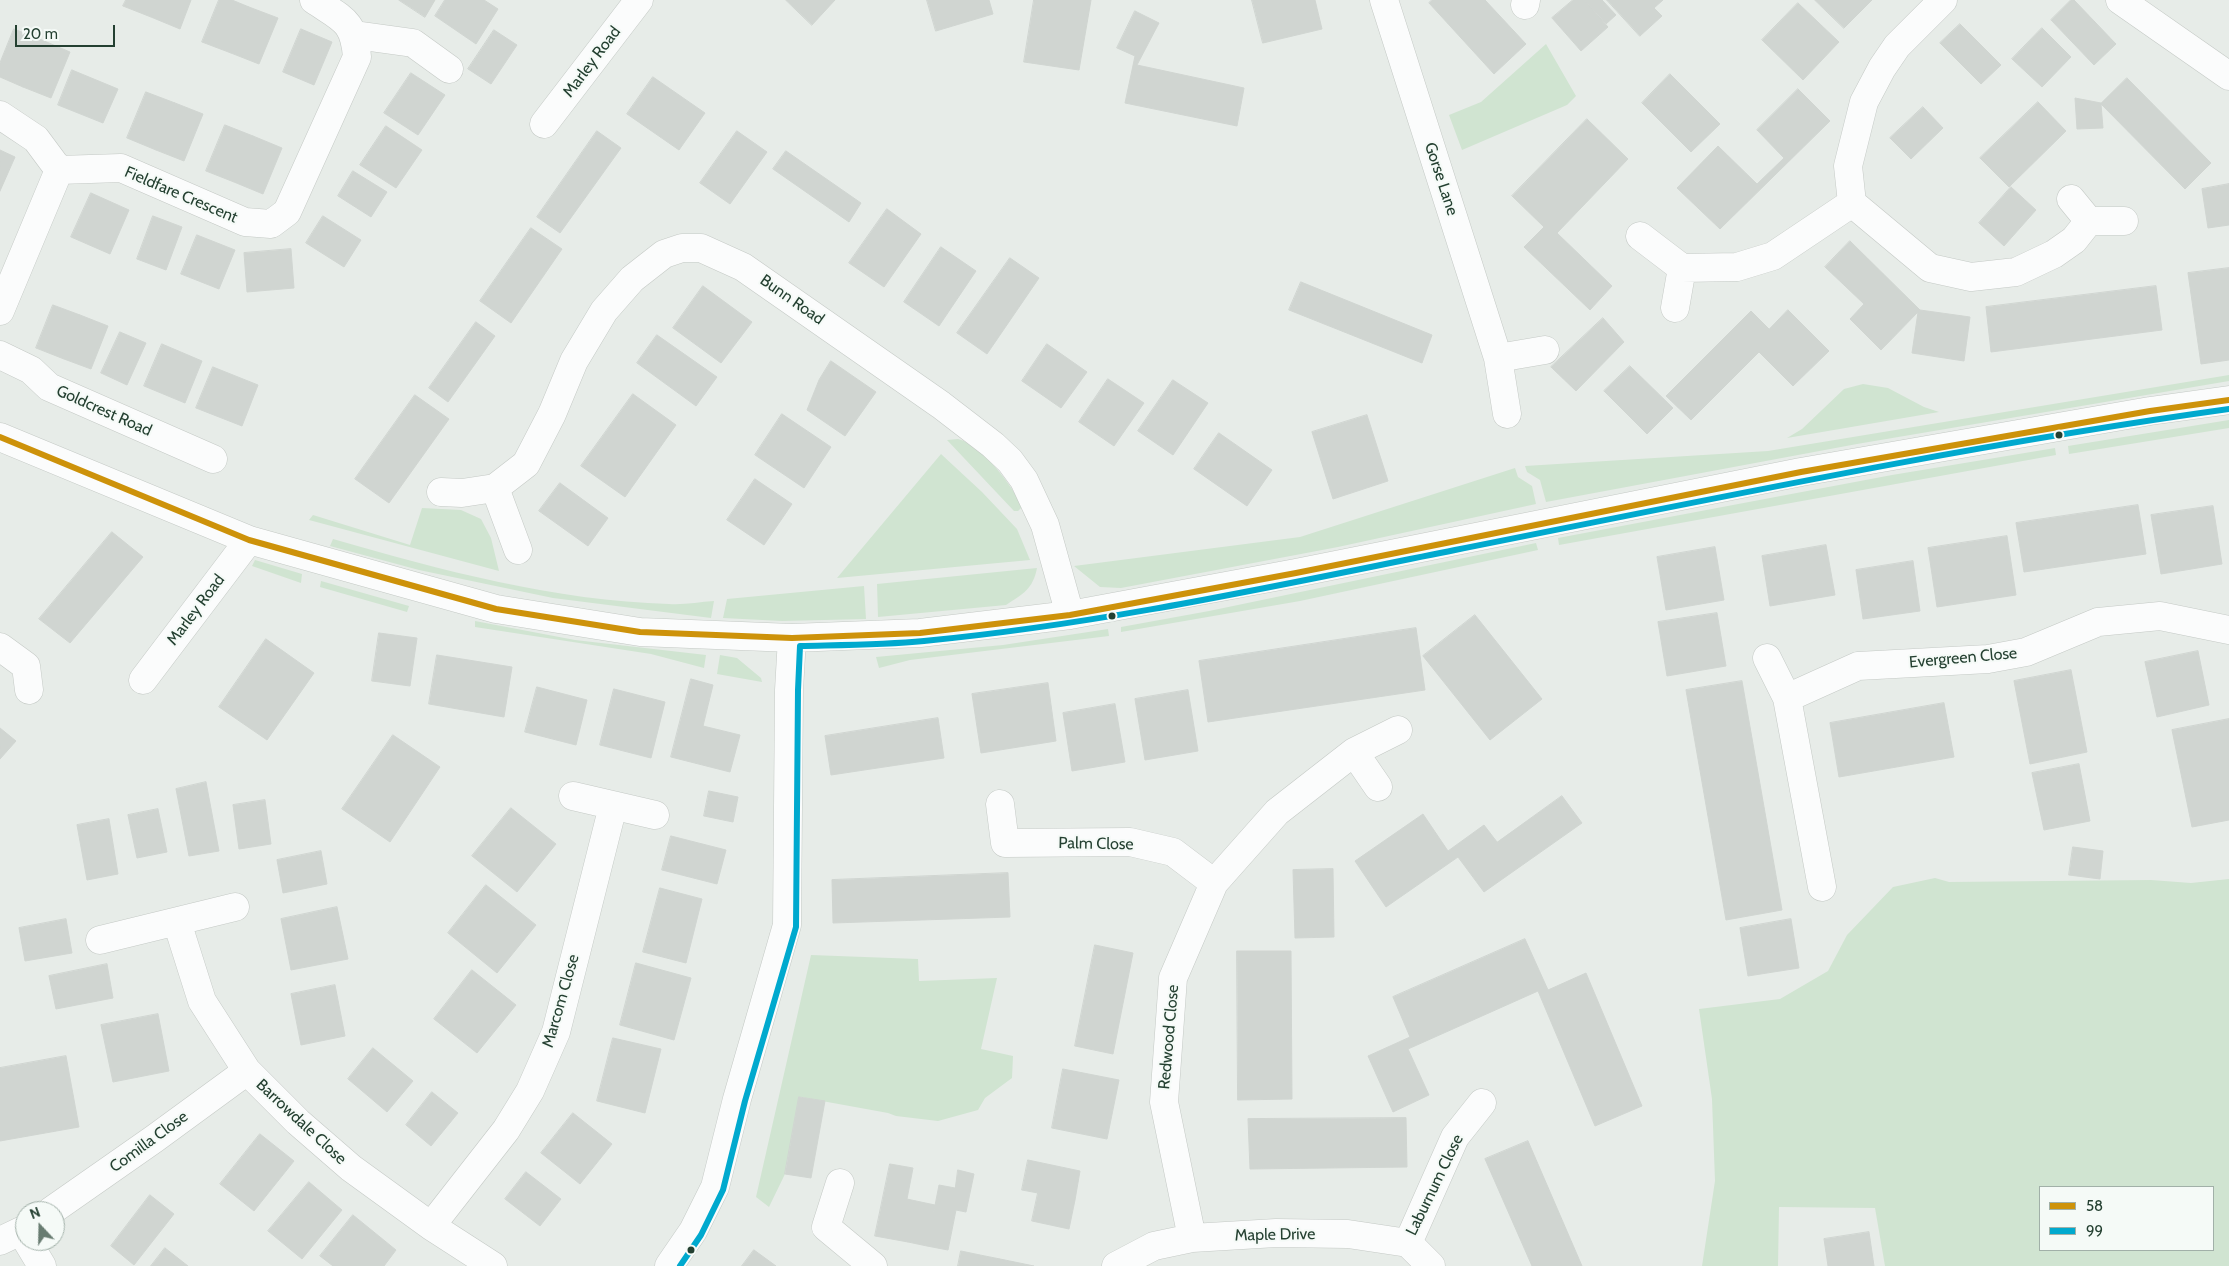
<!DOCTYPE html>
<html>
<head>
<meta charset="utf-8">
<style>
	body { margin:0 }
	#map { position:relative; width:2229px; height:1266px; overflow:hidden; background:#e7ece8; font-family:Cabin,sans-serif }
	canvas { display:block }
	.legend { position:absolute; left:2039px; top:1186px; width:175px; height:65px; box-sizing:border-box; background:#f5faf7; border:1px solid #a1b0a8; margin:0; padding:6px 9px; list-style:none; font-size:15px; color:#244031 }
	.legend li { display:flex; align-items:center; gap:10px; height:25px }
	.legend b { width:25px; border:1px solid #a1b0a8 }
	.north { position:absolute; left:15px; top:1201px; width:50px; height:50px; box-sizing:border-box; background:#f5faf7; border:1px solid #a1b0a8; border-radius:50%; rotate:339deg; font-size:14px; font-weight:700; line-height:20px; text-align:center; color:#244031 }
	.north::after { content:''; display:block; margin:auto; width:18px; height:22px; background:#687c71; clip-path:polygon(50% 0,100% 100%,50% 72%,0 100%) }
	.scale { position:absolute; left:15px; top:25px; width:100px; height:22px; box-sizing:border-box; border:2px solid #244031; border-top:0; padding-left:6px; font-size:15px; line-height:18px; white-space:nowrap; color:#244031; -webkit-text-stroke:4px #f5faf7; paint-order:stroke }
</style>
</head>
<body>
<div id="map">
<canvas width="2229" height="1266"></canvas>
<ul class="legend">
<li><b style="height:6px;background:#cd920a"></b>58</li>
<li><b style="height:6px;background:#00a9ce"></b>99</li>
</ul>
<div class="north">N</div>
<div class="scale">20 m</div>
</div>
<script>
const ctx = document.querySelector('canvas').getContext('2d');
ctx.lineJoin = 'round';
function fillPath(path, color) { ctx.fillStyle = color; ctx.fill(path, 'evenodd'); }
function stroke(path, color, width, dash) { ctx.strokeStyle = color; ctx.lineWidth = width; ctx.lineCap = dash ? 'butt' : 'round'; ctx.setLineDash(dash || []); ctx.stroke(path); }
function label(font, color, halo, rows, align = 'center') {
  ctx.font = font + ' Cabin,sans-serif'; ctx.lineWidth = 4; ctx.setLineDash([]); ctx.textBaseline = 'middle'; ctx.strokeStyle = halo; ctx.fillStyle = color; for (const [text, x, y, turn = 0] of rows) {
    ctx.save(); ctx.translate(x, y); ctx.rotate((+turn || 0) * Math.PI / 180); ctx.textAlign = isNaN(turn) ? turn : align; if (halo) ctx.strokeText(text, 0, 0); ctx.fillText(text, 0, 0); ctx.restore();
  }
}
fillPath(new Path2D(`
	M1546,44L1576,96L1567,105L1462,150L1449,115L1481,102Z
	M2229,375V381L1857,444L1546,502L1540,480L1527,472L1525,466L1768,451Z
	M1863,384L1888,388L1924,407L1939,412L1787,438L1802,429L1844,389Z
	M2229,420V428L2069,454L2068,446Z
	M958,439C983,445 1009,483 1023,506L1018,511H1014L947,440Z
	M2055,448L2056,455L1559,545L1558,538L1892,475Z
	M941,454L982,492L1017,529L1030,560L837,578Z
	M1515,468L1518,477L1532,486L1536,504L1338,547L1121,588L1100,587L1074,566L1300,537Z
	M422,508L461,510L481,519L491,538L499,571L309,520L313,515L410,545Z
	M333,539C440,570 556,601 669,604C684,605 699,602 714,601L711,618L553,598L419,570L330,546Z
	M1536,543L1538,550L1300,601L1121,632V627L1209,611Z
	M255,560L302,574L301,583L252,566Z
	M1037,568C1033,589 1023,594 1006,605L878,617L877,584Z
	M321,581L409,606L407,612L320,587Z
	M864,586L866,619L782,621L723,618L727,599Z
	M475,621L575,640L706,655L704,668L651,654L475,627Z
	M1108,629L1109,636L910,660L879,668L876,657L1003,645Z
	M720,655L737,658L761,678L762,682L717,674Z
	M1935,878L1949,882L2151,880L2191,883L2229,879V1266H1885L1875,1208L1779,1207L1778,1266H1702L1715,1181L1712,1099L1699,1009L1780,999L1828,971L1847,935L1893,887ZM2040,1187H2213V1250H2040Z
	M811,955L918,959L919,981L997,978L981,1049L1013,1056L1012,1078L985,1098L978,1110L938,1121L896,1116L888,1113L800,1097L785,1174L769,1207L756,1197Z`), '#d0e4d1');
const building = new Path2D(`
	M126,0H158L151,17L123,6Z
	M158,0H191L180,29L151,17Z
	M219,0H232L249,7L231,53L202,42Z
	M399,0H435L425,17Z
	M445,0H484L498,9L476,44L435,16Z
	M786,0H835L812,25Z
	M927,0H989L993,14L936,31Z
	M1034,0H1091L1079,70L1024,62Z
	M1252,0H1315L1322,29L1263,43Z
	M1432,0H1485L1526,44L1494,74L1429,3Z
	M1573,0H1584L1608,27L1581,51L1552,18Z
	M1584,0H1602L1616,15L1606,24Z
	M1607,0H1663L1654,8L1662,16L1640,36Z
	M1815,0H1872L1844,28Z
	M2071,0H2074L2116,44L2094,65L2051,20Z
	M1798,3L1839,42L1803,80L1762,40Z
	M249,7L278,18L259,64L231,53Z
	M1135,11L1159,23L1137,65L1244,88L1237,126L1125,103L1135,56L1117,48Z
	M1960,24L2001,65L1981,84L1940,43Z
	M2042,28L2071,57L2042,87L2012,59Z
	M14,29L42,40L23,87L0,77V63Z
	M301,29L332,42L314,85L283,72Z
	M494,30L517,45L491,84L468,69Z
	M42,40L70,52L51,98L23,87Z
	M72,70L118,89L103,123L58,105Z
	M411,73L445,95L418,135L384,113Z
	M1670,74L1720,124L1691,152L1642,103Z
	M653,77L705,113L679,150L627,114Z
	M2127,78L2211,163L2185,189L2101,104L2103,128L2077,129L2075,98L2101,103Z
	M1798,89L1830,121L1720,229L1677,188L1718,146L1757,184L1784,158L1757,130Z
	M146,92L175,103L156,150L127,138Z
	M2038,102L2066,131L2009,187L1980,158Z
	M175,103L203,114L184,161L156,150Z
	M1923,107L1943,128L1911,159L1890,138Z
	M1587,119L1628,159L1557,233L1612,286L1590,310L1524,247L1544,227L1512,196Z
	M225,125L253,136L234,182L206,171Z
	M386,126L422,150L396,188L360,165Z
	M597,131L621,148L560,233L537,217Z
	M737,131L767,152L730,204L700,183Z
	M253,136L282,148L263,194L234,182Z
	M0,150L15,157L0,191Z
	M786,151L861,203L849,222L773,169Z
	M353,171L387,192L371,217L338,196Z
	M2229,184V225L2208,228L2202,189Z
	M2011,187L2036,210L2004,246L1979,223Z
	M91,193L129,210L110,254L71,237Z
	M887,209L921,234L884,287L849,263Z
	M153,216L182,227L166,270L137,259Z
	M323,216L361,240L344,267L306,243Z
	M531,228L562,249L511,323L480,301Z
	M197,235L235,250L219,289L181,274Z
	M1850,241L1920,310L1970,317L1964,361L1912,353L1918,312L1881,350L1850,319L1864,304L1825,267Z
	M941,247L976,271L939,326L904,302Z
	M291,249L294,288L247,292L244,253Z
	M1010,258L1039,278L987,354L957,333Z
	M2229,268V360L2201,364L2188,273Z
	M1301,282L1432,335L1422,363L1289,310Z
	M703,286L752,322L721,363L673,328Z
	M2156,286L2162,330L1991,352L1986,307Z
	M53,305L80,315L64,359L36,348Z
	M1788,310L1829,351L1793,386L1759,352L1691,420L1666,396L1751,311L1769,329Z
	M80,315L108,326L91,369L64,359Z
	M1603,318L1624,342L1576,391L1551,367Z
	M476,322L495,336L448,402L429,388Z
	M120,332L146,343L127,385L101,373Z
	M657,335L717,377L696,406L637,363Z
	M162,344L202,361L185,403L144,386Z
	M1047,344L1087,372L1061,408L1022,381Z
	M831,361L876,392L845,436L807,410L819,380Z
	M1630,366L1673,408L1647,434L1604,391Z
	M213,367L258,385L242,426L196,408Z
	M1108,379L1144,403L1114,446L1079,422Z
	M1173,380L1208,403L1173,455L1138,431Z
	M633,394L676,425L625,497L581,466Z
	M415,395L449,419L389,503L355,479Z
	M782,414L831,447L804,488L755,455Z
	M1367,415L1388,481L1333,499L1312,432Z
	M1219,433L1272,470L1247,506L1194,469Z
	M755,479L792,504L764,545L727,520Z
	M560,483L608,518L588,546L539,511Z
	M2138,505L2146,554L2024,572L2016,523Z
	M2213,506L2222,564L2161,574L2151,515Z
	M112,532L143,557L70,643L39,619Z
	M2007,536L2016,595L1937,607L1928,548Z
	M1826,545L1835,595L1770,606L1762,556Z
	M1715,547L1724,600L1666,610L1657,557Z
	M1913,561L1920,611L1863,619L1856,570Z
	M1717,613L1726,666L1667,676L1658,622Z
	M1475,615L1542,699L1490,740L1423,656Z
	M1416,628L1425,690L1208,722L1199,661Z
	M379,633L417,638L410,686L372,681Z
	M266,639L314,673L267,740L219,707Z
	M2198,651L2209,705L2157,717L2145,662Z
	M437,655L512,667L504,717L429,704Z
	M2071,670L2087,752L2030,764L2014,681Z
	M691,679L713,685L703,726L740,735L730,772L671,757Z
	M1742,681L1782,910L1726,920L1686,690Z
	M1048,683L1056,741L981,753L972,694Z
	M537,687L587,700L576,745L525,732Z
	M614,689L665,702L651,758L600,745Z
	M1188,690L1198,751L1145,760L1135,699Z
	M1944,703L1954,757L1839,777L1830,723Z
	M1115,704L1125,762L1072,771L1063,713Z
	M938,718L944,758L831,775L825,736Z
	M2229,719V820L2192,827L2172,730Z
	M0,728L16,741L0,759Z
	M393,735L440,767L390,842L342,809Z
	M2079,764L2090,821L2044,830L2032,773Z
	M206,782L219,851L189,856L176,789Z
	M709,791L738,797L733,822L704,816Z
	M1562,796L1582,823L1484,892L1458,857L1386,907L1355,861L1423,814L1448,851L1484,825L1497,842Z
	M265,800L271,844L239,849L233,805Z
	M511,808L556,844L517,892L472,856Z
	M158,809L167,852L137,858L128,815Z
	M109,819L118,874L87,880L77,825Z
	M671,836L726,850L717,884L662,870Z
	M2073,847L2103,851L2100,879L2069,875Z
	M321,851L327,884L283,893L277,860Z
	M1333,869L1334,937L1295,938L1293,870Z
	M1008,873L1010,917L833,923L832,880Z
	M486,885L536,925L497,973L448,933Z
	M660,888L702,899L686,963L643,952Z
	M337,907L348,959L291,970L281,919Z
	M66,919L72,953L25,961L19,928Z
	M1791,919L1799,968L1748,976L1740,928Z
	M1525,939L1548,990L1586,973L1642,1106L1595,1126L1538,991L1408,1049L1429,1095L1393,1112L1368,1056L1410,1037L1393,997Z
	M1095,945L1133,953L1113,1054L1075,1046Z
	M1237,951H1291L1292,1099L1238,1100Z
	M636,963L691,978L674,1040L620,1025Z
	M107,964L113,998L56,1009L49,976Z
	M472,970L516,1005L477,1053L434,1019Z
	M335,985L345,1036L301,1045L291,994Z
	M158,1014L169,1071L113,1082L101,1025Z
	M613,1038L661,1049L645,1113L597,1101Z
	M373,1048L413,1081L387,1112L348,1079Z
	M66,1056L79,1127L0,1141V1068Z
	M1063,1069L1119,1080L1107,1139L1052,1128Z
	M432,1092L458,1113L431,1146L406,1125Z
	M799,1097L825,1101L811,1178L785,1174Z
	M573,1113L612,1144L580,1184L541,1153Z
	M1406,1118L1407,1167L1250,1169L1248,1119Z
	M260,1134L294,1161L254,1211L220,1184Z
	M1528,1141L1582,1266H1532L1485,1159Z
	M1028,1160L1080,1171L1075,1200L1022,1190Z
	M890,1164L913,1168L907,1199L916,1201L908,1242L875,1236Z
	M958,1170L974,1174L966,1212L956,1210L948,1250L927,1246L939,1185L955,1188Z
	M526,1172L561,1199L540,1226L505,1199Z
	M309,1182L342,1210L302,1259L268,1231Z
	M1038,1193L1075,1200L1069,1229L1032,1221Z
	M150,1195L174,1214L134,1265L111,1246Z
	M916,1201L935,1205L927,1246L908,1242Z
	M353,1215L396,1250L384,1266H333L320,1256Z
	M1869,1232L1874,1266H1828L1824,1239Z
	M165,1248L188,1266H151Z
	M754,1250L776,1266H742Z
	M961,1251L980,1255L978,1266H958Z
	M980,1255L1000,1259L998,1266H978Z
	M1000,1259L1034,1266H998Z`);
fillPath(building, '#d0d5d1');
stroke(building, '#d0d5d1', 1);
const minor = new Path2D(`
	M1384,0L1498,358L1507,414
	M1943,0L1897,46L1882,68L1864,102L1848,166L1852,203L1930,268L1971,277L2016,272L2054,254L2074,240L2089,221
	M2120,0L2229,76
	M1525,5L1526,0
	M355,35L413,43L449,69
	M0,115L36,139L59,170L0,311
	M544,124L639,0
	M59,170L121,168L245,222L271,224L287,212L357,57C354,20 342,19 314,0
	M2071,199L2089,221H2124
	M1640,236L1682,268L1675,308
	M1682,268L1737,267L1773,256L1852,203
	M0,355L31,370L49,387L213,459
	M1498,358L1545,350
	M0,437L249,540L496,609L640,632L792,638L920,633L1070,615L1296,573L1801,472L2150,411L2229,400
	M441,492L462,493L495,488
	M518,550L495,488L526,464L552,414L574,361L604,311L632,279L664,254L682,248H701L743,267L941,405L993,445L1010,461L1024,480L1045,525L1070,615
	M0,647L26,666L29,690
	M1767,658L1787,698L1858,666L1988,659L2026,652L2098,622L2160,616L2229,630
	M143,680L249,540
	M1787,698L1822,887
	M1354,752L1378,787
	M573,796L655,815
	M1000,804L1005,843L1130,842L1173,852L1214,883
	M177,922L202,1001L247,1071L298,1122L351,1168L431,1226L493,1266
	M100,940L235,907
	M840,1183L826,1227L873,1266
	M51,1211L154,1139L247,1071
	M431,1226L506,1130L530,1091L556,1032L613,806
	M1192,1238L1164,1102L1173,978L1214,883L1277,812L1354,752L1398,730
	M0,1241L25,1229
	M27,1241L42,1266
	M1408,1243L1455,1137L1482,1103
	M669,1266L693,1231L715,1187L737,1099L787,925L789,690L792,638
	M1116,1266L1154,1246L1192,1238L1276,1233L1348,1234L1408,1243L1431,1266`);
stroke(minor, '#c4c9c5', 29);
stroke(minor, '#fbfcfc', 28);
stroke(new Path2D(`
	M0,437L249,540L496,609L640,632L792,638L920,633L1070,615L1296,573L1801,472L2150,411L2229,400`), '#cd920a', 6);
stroke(new Path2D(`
	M680,1266L701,1235L723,1190L745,1101L796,927L798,690L800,646C841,645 883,645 924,641C1103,624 1279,585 1455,550C1712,499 1969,445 2229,409`), '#00a9ce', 6);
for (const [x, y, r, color] of [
	[2059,435,4.5,"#244031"],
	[1112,616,4.5,"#244031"],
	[691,1250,4.5,"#244031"]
]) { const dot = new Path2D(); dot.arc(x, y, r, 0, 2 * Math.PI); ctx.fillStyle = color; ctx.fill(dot); stroke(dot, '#f5faf7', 2); }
label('16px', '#244031', '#f5faf7', [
	["Marley Road",592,62,-53],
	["Gorse Lane",1441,179,72],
	["Fieldfare Crescent",181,195,23],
	["Bunn Road",792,300,35],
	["Goldcrest Road",104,411,24],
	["Marley Road",196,610,-53],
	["Evergreen Close",1963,658,-5],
	["Palm Close",1096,844,1],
	["Marcom Close",561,1001,-74],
	["Redwood Close",1169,1037,-85],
	["Barrowdale Close",301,1122,43],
	["Comilla Close",149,1142,-36],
	["Laburnum Close",1435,1185,-64],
	["Maple Drive",1275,1235,-1]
]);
</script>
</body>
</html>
